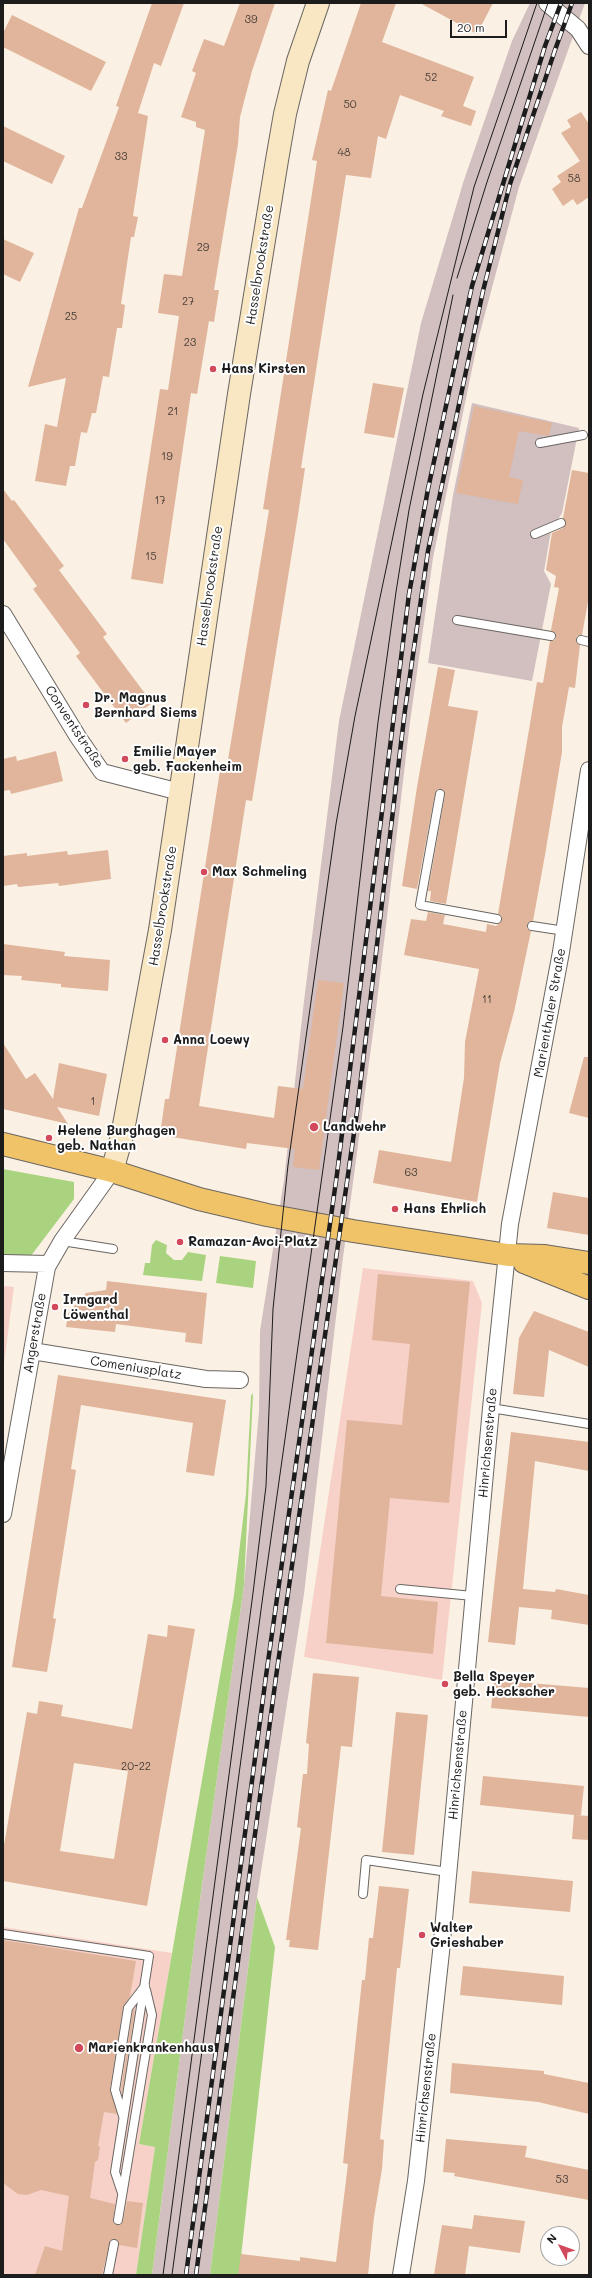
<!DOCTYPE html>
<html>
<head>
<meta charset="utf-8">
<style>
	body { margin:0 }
	#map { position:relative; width:592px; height:2278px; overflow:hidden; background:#faf0e3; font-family:Mali,sans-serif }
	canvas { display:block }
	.frame { position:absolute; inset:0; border:4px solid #1c1c1c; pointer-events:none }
	.north { position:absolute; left:540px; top:2226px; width:40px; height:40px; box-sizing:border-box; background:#fff; border:1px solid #a4a4a4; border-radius:50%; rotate:311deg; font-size:11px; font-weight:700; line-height:16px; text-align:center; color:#1c1c1c }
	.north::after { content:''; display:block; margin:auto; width:14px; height:18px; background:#d1495b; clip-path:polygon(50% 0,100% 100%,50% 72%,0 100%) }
	.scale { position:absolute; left:450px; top:20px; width:57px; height:18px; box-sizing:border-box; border:2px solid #1c1c1c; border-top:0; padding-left:5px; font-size:12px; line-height:14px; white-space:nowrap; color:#1c1c1c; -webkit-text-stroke:3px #fff; paint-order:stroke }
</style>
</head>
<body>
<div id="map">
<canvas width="592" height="2278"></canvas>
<div class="frame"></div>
<div class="north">N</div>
<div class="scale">20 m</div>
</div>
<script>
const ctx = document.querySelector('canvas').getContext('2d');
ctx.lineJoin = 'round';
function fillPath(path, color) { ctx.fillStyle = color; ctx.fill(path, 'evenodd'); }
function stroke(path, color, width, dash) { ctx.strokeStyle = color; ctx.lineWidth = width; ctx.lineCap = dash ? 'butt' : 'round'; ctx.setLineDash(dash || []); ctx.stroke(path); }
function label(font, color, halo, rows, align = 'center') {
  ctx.font = font + ' Mali,sans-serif'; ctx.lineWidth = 4; ctx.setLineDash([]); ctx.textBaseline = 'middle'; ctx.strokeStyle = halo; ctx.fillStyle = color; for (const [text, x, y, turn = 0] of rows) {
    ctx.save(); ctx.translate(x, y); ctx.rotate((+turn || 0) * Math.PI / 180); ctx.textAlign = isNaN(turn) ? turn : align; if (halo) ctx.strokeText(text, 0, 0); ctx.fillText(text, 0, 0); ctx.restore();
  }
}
fillPath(new Path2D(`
	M363,1268L473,1281L482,1303L442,1680L304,1657Z
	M3,1286L14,1287L3,1371Z
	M3,1927L172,1953L139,2144L155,2147L136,2275H3Z`), '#f7d1c8');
fillPath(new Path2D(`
	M530,3H585L519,187L478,340L433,558L410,722L376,1010L342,1265L304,1594L257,1897L210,2275H152L201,1892L244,1585L259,1411L260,1331L284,1180L304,1001L339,721L421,323L464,180L512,41Z
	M472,403L579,428L562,513L551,531L544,571L551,584L532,681L428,663L453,495Z`), '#d2bfc0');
fillPath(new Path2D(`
	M3,1169L74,1182V1199L30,1257L3,1255Z
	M156,1240L167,1245L166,1253L174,1260H182L188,1252L206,1255L202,1281L143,1275L145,1263H150L152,1245Z
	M220,1256L256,1261L253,1288L216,1283Z
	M253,1393L244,1585L201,1892L152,2275H136L155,2147L139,2144L234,1595L246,1494L251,1396Z
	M257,1897L275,1947L239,2275H210Z`), '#a9d37f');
fillPath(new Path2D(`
	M152,3H184L161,66L154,63L138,113L148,116L133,216L138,217L134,237H131L121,304L125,305L122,328H117L109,377L103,376L96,413H92L87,433L81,432L75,466H70L66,486L35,481L45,424L57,427L66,378L28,387L79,208H82L119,107L116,106Z
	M240,3H275L252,71L240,117L238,144L214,290H219L214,322L209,321L197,394L191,393L163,584L131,579L160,389L168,390L179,316L158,313L164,274L182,276L205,130L196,127V122L181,117L196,73L192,71L204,39L224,46Z
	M361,3H396L382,42L474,77L463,106L476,111L471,126L441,116L444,111L400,95L386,139L378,136L371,178L346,175L301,468H305L298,515L252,801L246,800L199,1106L274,1118L278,1086L303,1089L318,980L344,983L319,1170L293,1167L295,1149L247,1143L246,1149L160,1135L165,1099H169L221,764L227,766L269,510L263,509L317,161L312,160L328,90L331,91Z
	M420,3H493L477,34Z
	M12,15L106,62L91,91L3,47V33Z
	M581,112L589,124V197L577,205L573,199L563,206L552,189L561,182L557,176L580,161L561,133L571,127L567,120Z
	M3,126L65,156L52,184L3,161Z
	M3,239L34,253L20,282L3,274Z
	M373,383L404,388L394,438L364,433Z
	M474,406L552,423L549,436L519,431L509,477L523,480L518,504L456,493Z
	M572,470L589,473V596L582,635L577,636L576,639L580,645L575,688L569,687L562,727V752L545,855L533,921L527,925V928L531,931L514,1012L500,1063L477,1202L373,1183L379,1150L451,1162L464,1078L465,1042L479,969L404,955L411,919L426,921L428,912L445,915L443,924L486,932L487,924L496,926L502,920V917L498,914L537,682L543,683L550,641L555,640L556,637L551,630L559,588L554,587L556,576L546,570L552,533L563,528L566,524L563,518Z
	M3,489L12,501L14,500L64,566L59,570L107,634L103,637L152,703L126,723L76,656L80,653L33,589L37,586L3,539Z
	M438,667L455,670L448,706L478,711L446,904L430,901L431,891H428L445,795L441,789H438L435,793L417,889L402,886L417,787Z
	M56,751L63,781L11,794L10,790L3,791V759L16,756L17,761Z
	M108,850L111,879L59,886L58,883L18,887L17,884L3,886V856L27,853V856L67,851L68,855Z
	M3,944L65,952L64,956L110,960L108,991L61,987V984L21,980L22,976L3,975Z
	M3,1043L26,1079L35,1073L53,1099L59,1063L107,1074L99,1116L57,1107L68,1124L3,1109Z
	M584,1057H589V1118L569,1113Z
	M553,1192L589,1198V1235L547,1228Z
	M378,1274L470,1282L449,1503L390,1498L381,1596L438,1602L433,1654L326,1643L347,1420L402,1425L410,1344L372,1340Z
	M107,1281L207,1293L202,1344L185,1342L186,1333L116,1324L115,1332L66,1327L68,1314L76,1304L86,1293L106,1290Z
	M534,1311L589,1332V1367L549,1350L544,1397L513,1394L519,1338Z
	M58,1375L226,1400L214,1476L186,1472L193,1423L81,1405L71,1469L76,1470L53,1618L56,1619L47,1672L12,1667Z
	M511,1432L589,1442V1471L535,1461L523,1589L555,1592L556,1589L589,1595V1625L551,1619L552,1610L519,1607L515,1645L488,1642Z
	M168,1625L195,1629L147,1906L3,1881V1851L27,1712L37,1714L39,1701L63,1705L61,1716L132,1729L148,1634L167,1637ZM74,1763L128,1771L114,1859L60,1851Z
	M313,1673L359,1677L352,1747L341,1746L318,1950L289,1947L290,1940H286L301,1828L297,1827L303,1774H307L309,1744L306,1743Z
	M494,1680L589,1688V1717L491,1708Z
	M396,1712L428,1715L414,1855L382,1852Z
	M483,1776L584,1786L581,1815H576L589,1816V1840L572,1839L574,1815L480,1805Z
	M472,1871L573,1881L570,1912L469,1903Z
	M379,1886L409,1889L400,1968H397L380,2139L384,2140L382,2169L374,2217L368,2275H238L241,2254L300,2261V2257L336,2262L348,2164L343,2163L362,1980H365L369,1938H373Z
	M3,1940L136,1961L130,1996L123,2007L110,2089L117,2114L104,2112L98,2146L100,2147L98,2160L95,2162L90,2198L115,2204L113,2222L117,2225L123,2221L127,2201L143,2203L137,2248L119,2245L115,2239L110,2240L102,2275H35L45,2246L62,2251L69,2196L41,2190L27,2195L18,2194L3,2183Z
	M463,1966L564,1976L562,2005L460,1995Z
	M133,2010H135L122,2093L121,2090Z
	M452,2063L544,2071V2074L589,2083V2114L538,2102L450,2093Z
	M446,2139L527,2146L525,2157L589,2170V2200L454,2176L455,2173L443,2172Z
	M474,2215L525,2221L520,2253L469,2246L465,2275H434L442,2225L472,2229Z`), '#e0b59b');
const lane = new Path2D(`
	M540,443L583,435
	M535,534L561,523
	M457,620L551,636
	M581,640L589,642
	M440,794L420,905L497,919
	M532,926L565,931
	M62,1241L113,1249
	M491,1408L589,1424
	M400,1589L473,1596
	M363,1894L366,1860L448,1872
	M3,1934L149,1956L115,2172L122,2193
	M123,2116L115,2090L128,2008L145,1986
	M118,2220L152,2015L146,1990
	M108,2275L114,2244`);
const street = new Path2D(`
	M547,3L578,29L589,46
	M3,614L78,737L102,772L180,792
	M3,1263L48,1264
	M32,1351L206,1379L240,1380
	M3,1514L47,1267L62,1241L112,1171
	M401,2275L416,2181L441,1952L491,1408L510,1224L561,952L589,770`);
const secondary = new Path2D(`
	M112,1171L122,1136L160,930L239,394L277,160L285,114L298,61L318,3`);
const primary = new Path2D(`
	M3,1144L112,1171L199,1199L267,1215L353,1231L508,1255L545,1256L589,1263
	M524,1262L589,1288`);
stroke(lane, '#6a6662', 10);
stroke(street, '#6a6662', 18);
stroke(secondary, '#6a6662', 24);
stroke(primary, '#6a6662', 24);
stroke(lane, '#fff', 8);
stroke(street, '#fff', 16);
stroke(secondary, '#f9e7c3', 22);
stroke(primary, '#f1c369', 22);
stroke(new Path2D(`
	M457,278L487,182L548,3
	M163,2275L253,1593L266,1486L273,1309L288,1165L336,824L355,716L423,394L474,187L537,3
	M172,2275L263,1595L343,1027L378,722L396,592L409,510L453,295`), '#1c1c1c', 1);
const rail = new Path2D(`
	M186,2275L266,1676L337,1174L409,594L428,489L472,286L545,46L561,3
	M196,2275L276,1677L357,1112L405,710L428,551L483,291L510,184L555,50L572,3`);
stroke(rail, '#1c1c1c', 4.5);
stroke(rail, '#fff', 3, [9]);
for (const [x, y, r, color] of [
	[213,369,4,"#d1495b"],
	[86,705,4,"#d1495b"],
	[125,759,4,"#d1495b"],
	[204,872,4,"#d1495b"],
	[165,1040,4,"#d1495b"],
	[314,1127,5,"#d1495b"],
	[49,1138,4,"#d1495b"],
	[395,1209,4,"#d1495b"],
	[180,1242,4,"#d1495b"],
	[55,1307,4,"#d1495b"],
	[445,1684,4,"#d1495b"],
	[422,1935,4,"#d1495b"],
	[79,2048,5,"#d1495b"]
]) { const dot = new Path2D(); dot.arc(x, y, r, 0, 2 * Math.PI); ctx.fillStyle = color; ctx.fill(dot); stroke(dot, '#fff', 1.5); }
label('11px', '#4d423c', null, [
	["39",251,20],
	["52",431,78],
	["50",350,105],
	["48",344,153],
	["33",121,157],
	["58",574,179],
	["29",203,248],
	["27",188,302],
	["25",71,317],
	["23",190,343],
	["21",173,412],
	["19",167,457],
	["17",160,501],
	["15",151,557],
	["11",487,1000],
	["1",93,1102],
	["63",411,1173],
	["20-22",136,1767],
	["53",562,2180]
]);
label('13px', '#1c1c1c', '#fff', [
	["Hasselbrookstraße",260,265,-81],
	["Hasselbrookstraße",210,586,-82],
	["Conventstraße",74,727,57],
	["Hasselbrookstraße",163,906,-81],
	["Marienthaler Straße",550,1013,-80],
	["Angerstraße",35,1333,-80],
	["Comeniusplatz",136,1368,9],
	["Hinrichsenstraße",488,1443,-85],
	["Hinrichsenstraße",458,1765,-85],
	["Hinrichsenstraße",426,2088,-84]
]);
label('bold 13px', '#1c1c1c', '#fff', [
	["Hans Kirsten",221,369],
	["Dr. Magnus",94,698],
	["Bernhard Siems",94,713],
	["Emilie Mayer",133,752],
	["geb. Fackenheim",133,767],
	["Max Schmeling",212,872],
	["Anna Loewy",173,1040],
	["Landwehr",323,1127],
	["Helene Burghagen",57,1131],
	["geb. Nathan",57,1146],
	["Hans Ehrlich",403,1209],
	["Ramazan-Avci-Platz",188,1242],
	["Irmgard",63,1300],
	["Löwenthal",63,1315],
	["Bella Speyer",453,1677],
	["geb. Heckscher",453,1692],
	["Walter",430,1928],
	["Grieshaber",430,1943],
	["Marienkrankenhaus",88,2048]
], 'left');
</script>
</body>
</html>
